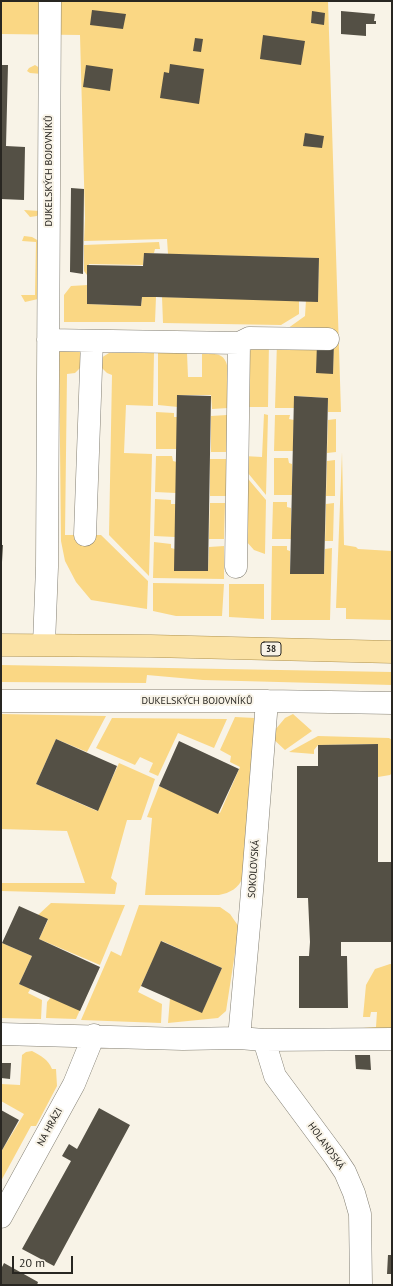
<!DOCTYPE html>
<html>
<head>
<meta charset="utf-8">
<style>
	body { margin:0 }
	#map { position:relative; width:393px; height:1286px; overflow:hidden; background:#f8f3e7; font-family:"PT Sans",sans-serif }
	canvas { display:block }
	.frame { position:absolute; inset:0; border:2px solid #282621; pointer-events:none }
	.scale { position:absolute; left:12px; top:1256px; width:61px; height:18px; box-sizing:border-box; border:2px solid #282621; border-top:0; padding-left:5px; font-size:12px; line-height:14px; white-space:nowrap; color:#282621; -webkit-text-stroke:3px #f8f3e7; paint-order:stroke }
</style>
</head>
<body>
<div id="map">
<canvas width="393" height="1286"></canvas>
<div class="frame"></div>
<div class="scale">20 m</div>
</div>
<script>
const ctx = document.querySelector('canvas').getContext('2d');
ctx.lineJoin = 'round';
function fillPath(path, color) { ctx.fillStyle = color; ctx.fill(path, 'evenodd'); }
function stroke(path, color, width, dash) { ctx.strokeStyle = color; ctx.lineWidth = width; ctx.lineCap = dash ? 'butt' : 'round'; ctx.setLineDash(dash || []); ctx.stroke(path); }
function label(font, color, halo, rows, align = 'center') {
  ctx.font = font + ' "PT Sans",sans-serif'; ctx.lineWidth = 4; ctx.setLineDash([]); ctx.textBaseline = 'middle'; ctx.strokeStyle = halo; ctx.fillStyle = color; for (const [text, x, y, turn = 0] of rows) {
    ctx.save(); ctx.translate(x, y); ctx.rotate((+turn || 0) * Math.PI / 180); ctx.textAlign = isNaN(turn) ? turn : align; if (halo) ctx.strokeText(text, 0, 0); ctx.fillText(text, 0, 0); ctx.restore();
  }
}
fillPath(new Path2D(`
	M1,1H328L341,412H328V398L295,396L294,408H275L277,342H318V373H333L334,332L284,331L305,316L306,300H318L319,258L168,254L167,239L84,241L85,218L80,35L1,34Z
	M35,65L43,70L40,212L37,216L30,217L24,210L40,211L42,74L30,73L27,71L29,68Z
	M24,236L32,237L39,241L38,299L25,302L21,295H35L36,242L22,241Z
	M159,242L160,249H155L154,253L144,254L143,265L89,264L87,275L84,271V245Z
	M88,285V304L141,306L142,297H156L155,322H64V295L71,286Z
	M162,297L299,300V314L281,325L163,323Z
	M269,341L268,407H244L248,355L252,347Z
	M76,346L82,355L81,367L75,373L67,374L65,535H101L148,581L147,609L91,600L76,582L65,561L61,541L59,350Z
	M109,353H154L153,406L126,405L124,453L152,454L149,576L109,535L112,375L107,373L101,367V358Z
	M158,353H187L188,377H202V354C208,354 216,353 221,356C233,363 228,396 228,408L212,409L211,395H179L178,407L158,405Z
	M156,412L174,413V417H177V449H156Z
	M264,414L268,415L266,495L243,467L244,456L262,457Z
	M227,415V452H211V416Z
	M275,415H290L289,419L294,420L293,451H274Z
	M336,419V452L327,453L328,420Z
	M342,452L344,545L356,547L358,549L392,551V620L346,619V608H336Z
	M156,456H172L173,461L177,462L176,493L155,492Z
	M274,458H288L289,463L292,464V495H274Z
	M210,459H226V496H210Z
	M335,460V496H326L327,461Z
	M244,474L266,500L265,554L254,550L246,541Z
	M155,499L171,500V504H176L175,537L154,536Z
	M273,502H287V507L291,508V539H272Z
	M210,503H225L224,539H209Z
	M334,503L333,541H325L326,504Z
	M154,542L171,544V548L175,549V570L208,571L209,547L224,546V579L153,578Z
	M272,546H287V550L290,551V572L324,573L325,549L332,548L330,620H271Z
	M153,583L224,584L222,616H176L153,611Z
	M229,584H264V619L229,617Z
	M1,665L392,672V685L203,680L147,675L146,683L1,682Z
	M1,714L106,716L87,752L56,739L36,784L97,811L119,763L155,779L141,820H127L111,878L117,883L115,894L1,891V883H85L67,831L1,829Z
	M293,714L312,731L285,750L270,736L285,718Z
	M235,717L255,718L256,724L243,877C239,888 230,893 219,895H145L152,818L147,817L159,786L220,813L240,767L230,762L231,756L220,750Z
	M112,718L227,719L214,748L178,733L158,776L149,772L153,763L140,757L135,765L96,748Z
	M318,736L389,738L392,740V773L390,775L378,777L377,744L318,745L314,750V754L289,752Z
	M51,903L125,905L100,965L39,939L48,920L38,915Z
	M139,905L220,907L230,914L239,927L226,1011L218,1018L168,1023L170,998L202,1012L222,968L162,941L138,992L162,1004L161,1023L81,1020L111,951L121,956Z
	M2,943L32,956L19,984L31,988L28,993L42,1000L41,1019L1,1018Z
	M390,964H392V1030L364,1032L363,1028L376,1027L377,1012H371L370,1017H363L366,985L375,969Z
	M51,997L80,1010L76,1019L46,1018L47,1002Z
	M32,1051C41,1056 48,1059 52,1069H56L57,1086L36,1126H31L1,1181V1152L24,1114L1,1101V1084L20,1085L22,1055L26,1052Z`), '#fad784');
fillPath(new Path2D(`
	M92,10L126,14L123,29L90,25Z
	M312,11L325,13L324,25L311,23Z
	M341,11L375,14L374,21H376V24H366V36L341,34Z
	M263,35L305,41L301,65L260,59Z
	M195,38L203,39L201,52L193,51Z
	M170,64L204,69L199,104L160,98L164,72L169,73Z
	M1,65H8L6,146L25,147L24,200L1,199Z
	M86,65L113,69L110,91L83,87Z
	M305,133L324,136L322,148L303,146Z
	M71,188L84,189L83,274L70,272Z
	M144,253L319,258L318,302L156,297H142L141,306L87,304V265L143,266Z
	M317,343H334L333,374L316,373Z
	M177,395L211,396L208,571H174Z
	M294,396L328,398L324,574H290Z
	M1,545H3L2,562H1Z
	M56,739L117,766L98,811L36,784Z
	M179,741L239,769L218,814L159,786Z
	M378,744V862H392V942H341V956H347L348,1008H299V956H309L310,942L308,898H297V766H318V745Z
	M19,906L48,919L39,939L100,967L80,1011L19,984L32,956L2,943Z
	M161,941L222,968L202,1013L141,986Z
	M355,1055H370L371,1070L356,1069Z
	M1,1063H11L10,1079L1,1078Z
	M99,1108L130,1125L54,1266L22,1249L71,1161L62,1156L69,1144L77,1149Z
	M1,1110L19,1120L1,1152Z
	M388,1255H392V1274H387Z
	M4,1263L38,1282L37,1285H1V1269Z`), '#545045');
const street = new Path2D(`
	M48,340L239,343L236,567
	M239,343L249,338L328,339
	M85,535L92,341
	M44,644L47,567L50,1
	M1,701H267L392,703
	M1,1034L183,1039L239,1038L264,1040L392,1039
	M239,1038L251,904L267,701
	M264,1040L275,1076L335,1157L345,1172L354,1193L360,1214L361,1285
	M1,1217L74,1084L94,1035`);
const primary = new Path2D(`
	M1,645L151,646L392,652`);
stroke(street, '#837f73', 23);
stroke(primary, '#af9350', 23);
stroke(street, '#fff', 22);
stroke(primary, '#fbe2a5', 22);
for (const [x, y, w] of [
	[271,649,20]
]) { const box = new Path2D(); box.roundRect(x - w / 2, y - 7, w, 14, 3); ctx.fillStyle = '#f8f3e7'; ctx.fill(box); stroke(box, '#282621', 1); }
label('bold 9px', '#282621', null, [
	["38",271,649]
]);
label('10px', '#282621', '#f8f3e7', [
	["DUKELSKÝCH BOJOVNÍKŮ",49,171,-90],
	["DUKELSKÝCH BOJOVNÍKŮ",197,701],
	["SOKOLOVSKÁ",254,869,-86],
	["NA HRÁZI",50,1127,-61],
	["HOLANDSKÁ",326,1146,54]
]);
</script>
</body>
</html>
